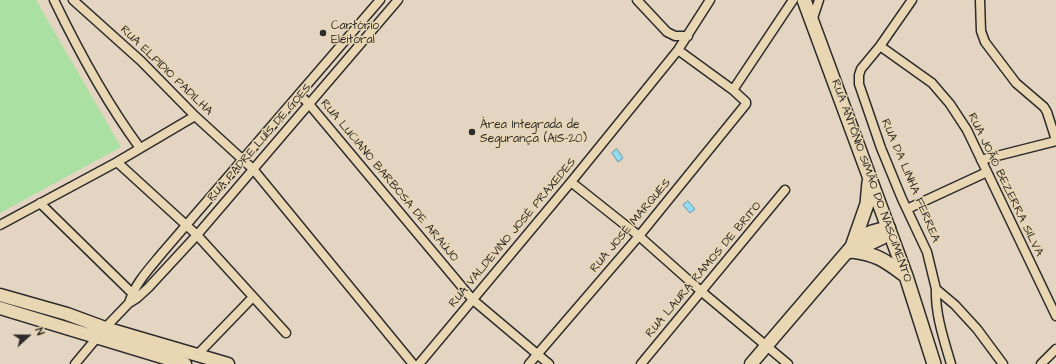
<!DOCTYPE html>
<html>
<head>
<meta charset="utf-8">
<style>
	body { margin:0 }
	#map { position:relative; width:1056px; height:364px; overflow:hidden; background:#e4d5c2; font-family:"Architects Daughter",sans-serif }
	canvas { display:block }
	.north { position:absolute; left:8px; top:316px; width:40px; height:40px; -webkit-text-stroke:3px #e9d6b3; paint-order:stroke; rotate:69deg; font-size:11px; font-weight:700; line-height:16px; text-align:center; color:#2b2b2b }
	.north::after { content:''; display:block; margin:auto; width:14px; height:18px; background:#2b2b2b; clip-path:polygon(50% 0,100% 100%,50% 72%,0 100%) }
</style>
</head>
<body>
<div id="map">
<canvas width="1056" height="364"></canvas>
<div class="north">N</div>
</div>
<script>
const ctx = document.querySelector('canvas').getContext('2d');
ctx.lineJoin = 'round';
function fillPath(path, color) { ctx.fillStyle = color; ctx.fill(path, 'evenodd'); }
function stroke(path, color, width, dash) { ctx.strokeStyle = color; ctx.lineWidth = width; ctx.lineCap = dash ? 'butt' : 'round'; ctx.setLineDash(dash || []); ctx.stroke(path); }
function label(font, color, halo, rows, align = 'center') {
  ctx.font = font + ' "Architects Daughter",sans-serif'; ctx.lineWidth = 3; ctx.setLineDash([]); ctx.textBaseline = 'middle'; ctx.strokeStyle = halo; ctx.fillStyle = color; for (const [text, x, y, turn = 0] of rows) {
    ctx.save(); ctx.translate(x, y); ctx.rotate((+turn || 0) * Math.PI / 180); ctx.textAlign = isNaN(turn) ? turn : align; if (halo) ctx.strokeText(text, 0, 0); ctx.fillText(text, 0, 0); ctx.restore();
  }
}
fillPath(new Path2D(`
	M0,0H36L121,147L0,213Z`), '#aae0a2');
const water = new Path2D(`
	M617,149L623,158L618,162L612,153Z
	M688,201L695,209L690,213L683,205Z`);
fillPath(water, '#91dcf2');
stroke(water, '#6895a2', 1);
const street = new Path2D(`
	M54,0C79,52 106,102 140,148
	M73,0L141,61L195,116L253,169L413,364
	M637,0L667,32L675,36H688
	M912,0L880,46L861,69L859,75V84L881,148L902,199L927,252L936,289L955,305L977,329L1003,364
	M980,0L981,31L985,42L1016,83L1044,107L1047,112L1056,140
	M812,21L819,0
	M880,46L932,83L950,104L967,130L1056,316
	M733,90L793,0
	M299,94L309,104L473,300L549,364
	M981,160L1056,141
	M117,162L197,235L286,333
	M571,182L639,236L702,292L788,364
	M40,203L135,296
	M907,209L987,172
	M0,225L117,162L195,116
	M936,289C935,314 944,340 951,364
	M129,303C135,283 150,268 163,252L380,0
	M197,355L253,297
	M75,364L105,328L129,303L137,298L148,288L197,235L398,0
	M419,364L571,182L678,50L710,0
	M529,364L639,236L746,104V102L733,90L678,50
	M641,364L785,190
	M1041,364L1056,349`);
const secondary = new Path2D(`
	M850,252L863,247L882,238L889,228
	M0,295L67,314L105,328L228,364
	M0,308L185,364
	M751,364L858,239C867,232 878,229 889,228`);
const primary = new Path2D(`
	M804,0L906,276L934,364
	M853,244L867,204L869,182
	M852,251C879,255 884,260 906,276`);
stroke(street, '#2b2b2b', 11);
stroke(secondary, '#2b2b2b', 15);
stroke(primary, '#2b2b2b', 16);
stroke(street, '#e9d6b3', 8);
stroke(secondary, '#e9d6b3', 12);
stroke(primary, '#e9d6b3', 13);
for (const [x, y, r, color] of [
	[323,33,4,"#2b2b2b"],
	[472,132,4,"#2b2b2b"]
]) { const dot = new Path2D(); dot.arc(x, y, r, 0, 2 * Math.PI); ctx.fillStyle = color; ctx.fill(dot); stroke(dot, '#e9d6b3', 1.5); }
label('12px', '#2b2b2b', '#e9d6b3', [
	["Cartório",331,26],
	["Eleitoral",331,40],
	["Área Integrada de",480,125],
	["Segurança (AIS-20)",480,139]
], 'left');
label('12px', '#2b2b2b', '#e9d6b3', [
	["RUA ELPÍDIO PADILHA",166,71,44],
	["RUA PADRE LUÍS DE GOES",260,143,-49],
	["RUA LUCIANO BARBOSA DE ARAÚJO",389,181,50],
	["RUA ANTÔNIO SIMÃO DO NASCIMENTO",871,181,70],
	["RUA DA LINHA FERREA",910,181,67],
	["RUA JOÃO BEZERRA SILVA",1005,185,64],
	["RUA JOSÉ MARQUES",631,226,-50],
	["RUA VALDEVINO JOSÉ PRAXEDES",513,233,-50],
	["RUA LAURA RAMOS DE BRITO",704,270,-50]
]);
</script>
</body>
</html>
